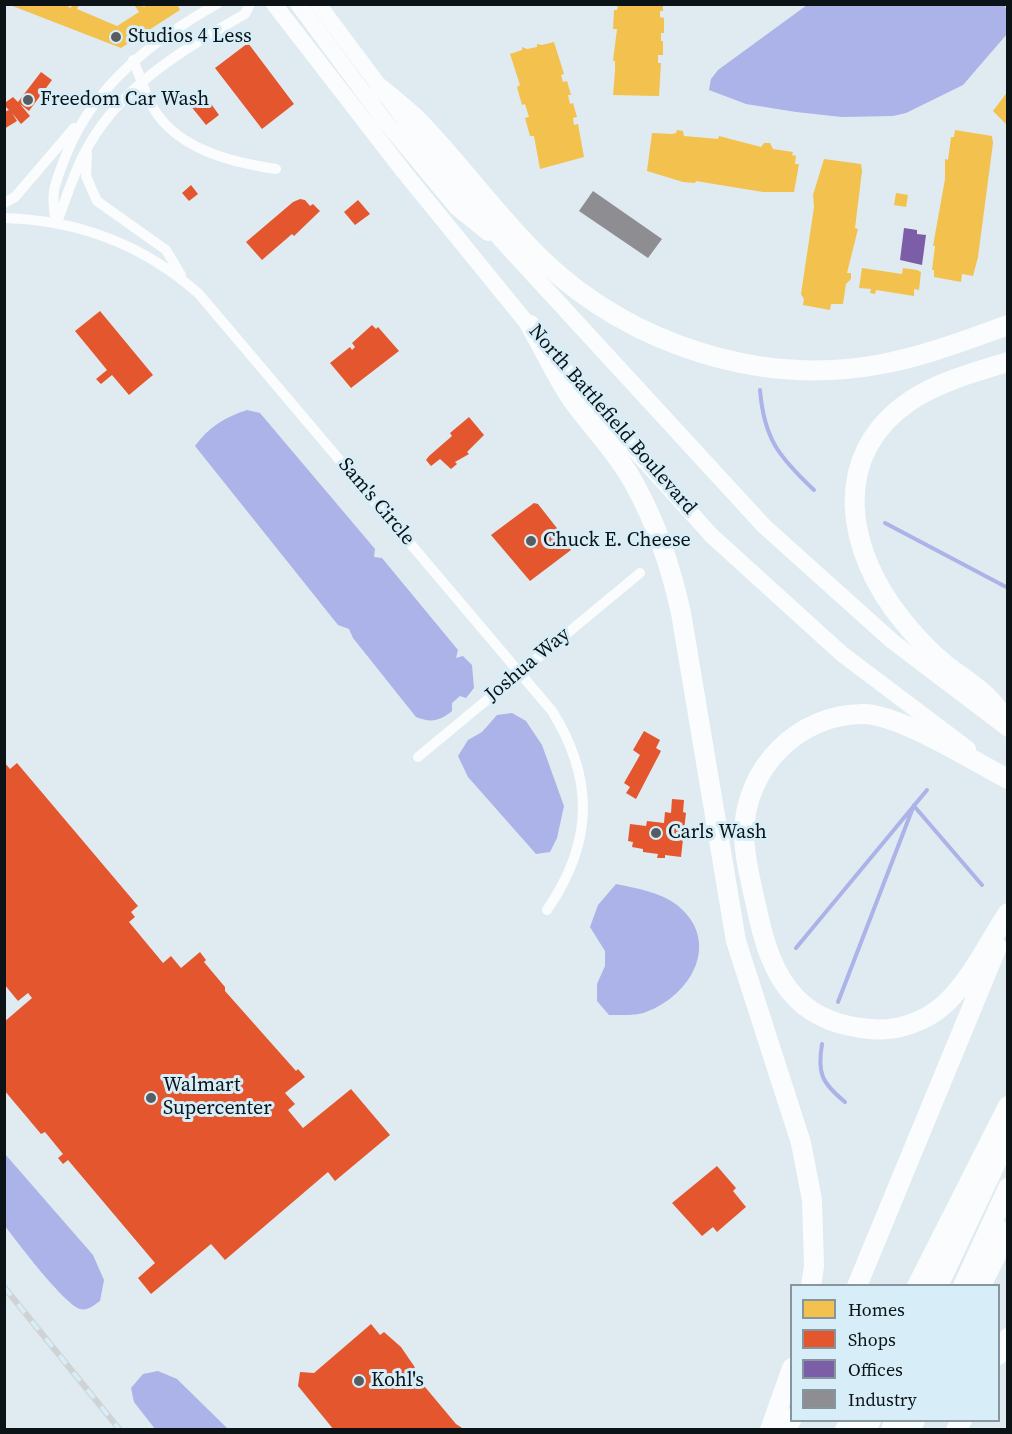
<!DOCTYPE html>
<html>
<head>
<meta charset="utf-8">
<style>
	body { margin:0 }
	#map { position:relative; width:1012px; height:1434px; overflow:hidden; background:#dfebf0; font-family:"Source Serif 4",serif }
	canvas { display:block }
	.frame { position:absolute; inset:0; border:6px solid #0b1317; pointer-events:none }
	.legend { position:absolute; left:790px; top:1284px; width:210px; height:138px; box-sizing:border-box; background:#d7eef8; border:2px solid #85969e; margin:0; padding:8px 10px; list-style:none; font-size:18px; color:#0b1317 }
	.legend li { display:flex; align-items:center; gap:12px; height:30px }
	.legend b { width:30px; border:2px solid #85969e }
</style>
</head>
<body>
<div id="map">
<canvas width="1012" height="1434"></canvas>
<div class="frame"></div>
<ul class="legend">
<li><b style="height:16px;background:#f2c14e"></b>Homes</li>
<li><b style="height:16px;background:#e4572e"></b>Shops</li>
<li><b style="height:16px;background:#7b5ea7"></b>Offices</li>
<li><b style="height:16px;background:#8d8d92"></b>Industry</li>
</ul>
</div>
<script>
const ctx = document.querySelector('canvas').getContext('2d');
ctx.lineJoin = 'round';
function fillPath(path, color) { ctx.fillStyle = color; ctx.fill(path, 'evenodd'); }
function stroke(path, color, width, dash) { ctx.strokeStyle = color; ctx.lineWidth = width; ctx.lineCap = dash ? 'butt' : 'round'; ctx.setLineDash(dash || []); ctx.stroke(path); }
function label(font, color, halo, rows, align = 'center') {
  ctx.font = font + ' "Source Serif 4",serif'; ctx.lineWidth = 6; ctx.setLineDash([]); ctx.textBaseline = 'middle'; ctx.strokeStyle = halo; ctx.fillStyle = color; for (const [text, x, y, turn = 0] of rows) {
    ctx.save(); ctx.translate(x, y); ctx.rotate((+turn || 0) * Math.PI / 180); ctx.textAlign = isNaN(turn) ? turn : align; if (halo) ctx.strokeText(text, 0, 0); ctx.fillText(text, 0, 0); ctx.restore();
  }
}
fillPath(new Path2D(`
	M1004,5L1007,10V34L963,85L906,113L893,116L842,117L796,112L746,104L709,90L711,79L718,70L807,5Z
	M247,410L260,413L375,549L374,557L382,558L458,650L456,658L463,656L472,665L474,688L466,698L460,696L452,703V711C440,721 431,723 416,717L353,638L349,629L338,625L195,446C209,427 225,417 247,410Z
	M512,713L526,721L542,745L564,806L557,838L550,852L536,854L468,777L458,756L468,740L482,732L497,715Z
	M616,884C636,888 660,892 677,905C722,941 692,995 646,1012C636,1016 620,1015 609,1015L597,1001V984L605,966V951L590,927L598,905Z
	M5,1154L93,1255L104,1280L100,1301C94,1305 88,1311 80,1309C63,1303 18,1243 5,1226Z
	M158,1371L177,1379L228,1429H155L134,1402L131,1388L143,1374Z`), '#abb3e8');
fillPath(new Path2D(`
	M63,4L71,8L72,4H79L77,9L117,26L139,12L135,6L138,4L144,7L149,4H181L178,6L180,10L121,48L10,5Z
	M618,4H663V11H660V17L664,18V33H661V41H663V55H658V63H661L659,96L613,95L615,71V61H613L617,29H613L614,10H617Z
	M554,42L564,74L561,75L563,82L567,81L571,95H568L570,104L573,103L577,117L573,118L574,125L578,124L584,157L540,169L534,136H530L525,118L529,117L525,104L522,105L517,87L520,85L510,54L522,50V47L527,49L537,47V44L542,45Z
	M1008,91V126L993,111Z
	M677,130L683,131L684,136L718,139L719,136L761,147L764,143H770L773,149L793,152L792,155L796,156L795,164H799L794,192H763L696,181L695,183L683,182L647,171L652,133L672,134L676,133Z
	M955,130L992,136L993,143L978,257L973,276L962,274L961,282L934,277V270H932L935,246H933L945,179V159L948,160L951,137H954Z
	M824,159L861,164L862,171L855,228L858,229L847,273H851V279L846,284L843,304H831L830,310L803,305L804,299L801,294L814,207L813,195Z
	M896,193L908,195L906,207L894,205Z
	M862,268L902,274L903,268L917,270L921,272L919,290L914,289V296L876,290L875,294L870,293L871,289L859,288Z`), '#f2c14e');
fillPath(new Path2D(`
	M248,43L294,104L262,129L215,68Z
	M41,72L52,80L29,111L20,104L30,116L21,124L12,113L17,121L4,129V112L9,110L4,105L6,102L13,97L18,102Z
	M204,94L219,115L206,125L190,105Z
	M191,185L198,194L189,201L182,193Z
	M300,199L305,200L310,206L313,204L320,211L294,236L292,234L262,260L246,242L293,202Z
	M358,200L370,214L355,225L344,212Z
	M100,311L153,375L129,395L112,375L101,384L96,379L107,370L75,331Z
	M372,325L376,329L378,327L399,351L351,388L330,363L350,347L352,350L355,347L352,343Z
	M469,417L484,435L467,452L469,454L455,462L457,464L451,469L440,459L431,466L426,460L429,456L452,436L450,433Z
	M534,503L538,504L571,546L569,548L571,550L530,581L491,535Z
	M644,731L660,740L656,748L661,751L636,799L626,793L630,787L624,783L640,755L633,750Z
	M4,762L10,769L17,763L138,906L131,912L135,917L129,922L163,963L171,956L181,968L200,952L206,960L204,962L225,987V991L296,1071L298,1069L305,1077L285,1093L295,1104L288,1110L303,1128L351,1089L390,1135L335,1181L328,1172L225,1260L211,1244L151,1294L138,1278L155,1263L68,1160L63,1164L58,1158L63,1154L45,1132L41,1134L4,1090V1022L32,998L28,993L18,1001L4,984Z
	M672,799L684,800L683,812L686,813L681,857L665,855V858H657L658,854L643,852V849L632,847L633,842L628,841L630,824L646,826L647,821L664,823L665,812L671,813Z
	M717,1166L736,1188L733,1191L746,1207L717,1232L713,1227L702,1236L672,1203Z
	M371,1324L380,1335L384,1332L401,1347L414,1366L417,1373L415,1375L456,1424L465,1430H334L298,1386L300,1372L314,1373Z`), '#e4572e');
fillPath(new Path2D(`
	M904,228L917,230V234L926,235L922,265L900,260Z`), '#7b5ea7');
fillPath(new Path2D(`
	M593,191L662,239L648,258L579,211Z`), '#8d8d92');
stroke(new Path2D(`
	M760,390C764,439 779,457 814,490
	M885,523L1008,588
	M914,806L982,885
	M796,948L927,790
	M838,1002L914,805
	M822,1044C817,1074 822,1083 845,1102`), '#abb3e8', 4);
stroke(new Path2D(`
	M133,60C139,73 143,87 149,100C171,148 229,162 276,169
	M87,153L86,176L97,201L166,250L181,275
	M4,203L15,197L74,128
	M4,218C79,220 144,245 199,294L552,711C595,780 593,843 547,910
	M56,222C50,191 55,184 66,155C94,85 152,41 217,4
	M57,222C65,201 72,179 82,158C115,89 182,50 245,14L250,4
	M418,757L640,573`), '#fafcfd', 10);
stroke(new Path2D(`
	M274,4L404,172L597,409L712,536L842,654L968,749
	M298,4L384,120L457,208L488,233
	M318,4L443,171L502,241L764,526L892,641L1008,729`), '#fafcfd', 16);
stroke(new Path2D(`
	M381,89C395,101 410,112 422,125C464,169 499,219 543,261C632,345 761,387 882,364C925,356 966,340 1008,325
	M530,325C544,349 556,375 571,398C592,428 619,454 636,487C658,527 671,568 681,613L736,941L801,1143L812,1200L814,1266L811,1286
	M1008,362C975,372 938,382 910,401C828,457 847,553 903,621C916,637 931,653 947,666C959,675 973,684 984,694C993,702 1000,712 1008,722
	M1008,779C973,761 899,714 863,714C798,714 745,768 744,833C744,856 751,883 756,905C763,939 772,974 797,999C817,1019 844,1027 871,1029C897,1032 927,1021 946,1003C972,978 988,943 1008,913
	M857,1286L997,947
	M917,1286L1008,1106
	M938,1286L1008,1137
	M963,1286L1008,1188
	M981,1286L1008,1231
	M998,1355L1008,1338
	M770,1430L792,1368
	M786,1430L792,1418
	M845,1430L850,1420
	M866,1430L871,1420
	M891,1430L895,1420
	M910,1430L915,1420
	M956,1430L962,1420`), '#fafcfd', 20);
const rail = new Path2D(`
	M4,1287L120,1430`);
stroke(rail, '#cfd3d5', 6);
stroke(rail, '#d7eef8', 4, [11]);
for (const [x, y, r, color] of [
	[116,37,6,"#555f63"],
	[28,100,6,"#555f63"],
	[531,541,6,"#555f63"],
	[656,833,6,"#555f63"],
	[151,1098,6,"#555f63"],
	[359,1381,6,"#555f63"]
]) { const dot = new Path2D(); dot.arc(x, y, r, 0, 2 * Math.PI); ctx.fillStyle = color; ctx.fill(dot); stroke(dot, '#d7eef8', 2); }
label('20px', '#0b1317', '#d7eef8', [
	["Studios 4 Less",128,37],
	["Freedom Car Wash",40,100],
	["Chuck E. Cheese",543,541],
	["Carls Wash",668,833],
	["Walmart",163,1086],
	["Supercenter",163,1109],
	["Kohl's",371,1381]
], 'left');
label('20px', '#0b1317', '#d7eef8', [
	["North Battlefield Boulevard",612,420,49],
	["Sam's Circle",376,502,50],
	["Joshua Way",528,665,-40]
]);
</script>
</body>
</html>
